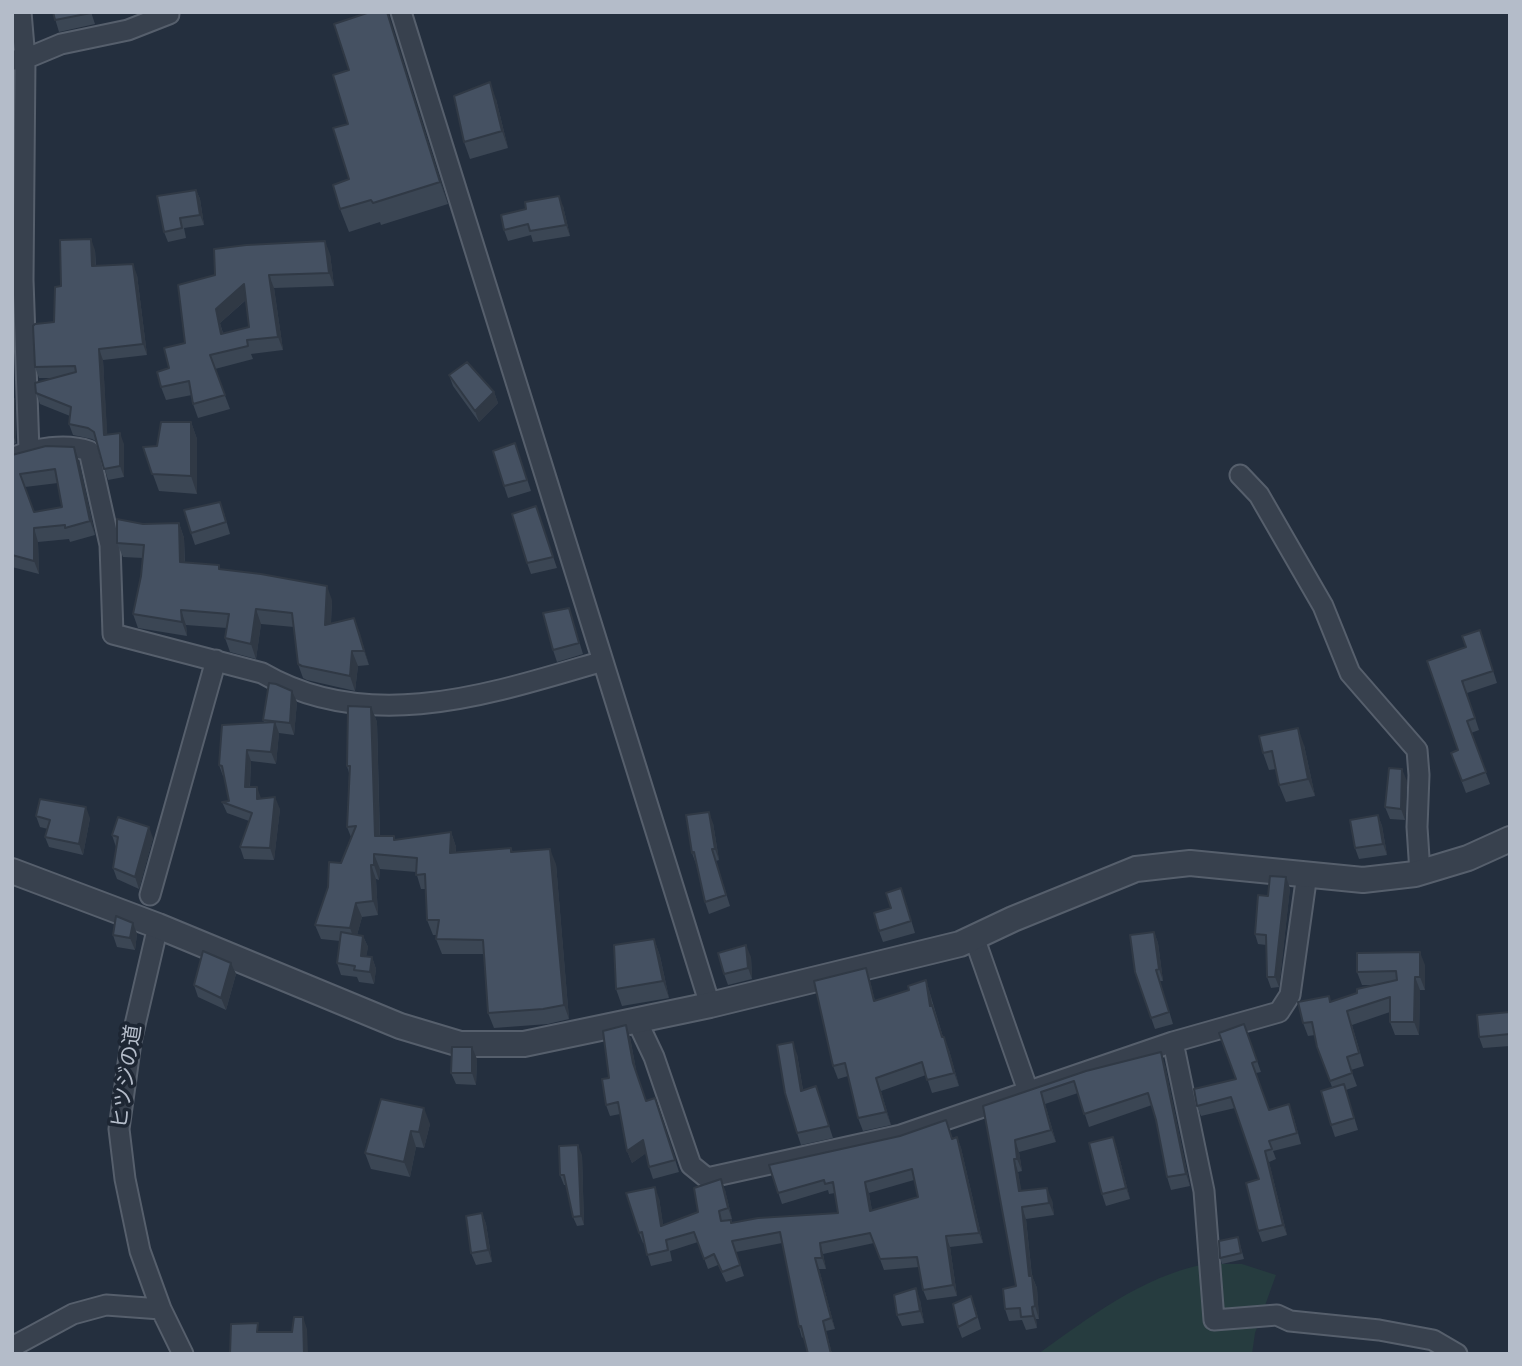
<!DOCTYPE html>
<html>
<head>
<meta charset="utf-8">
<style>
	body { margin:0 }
	#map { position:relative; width:1522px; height:1366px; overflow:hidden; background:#242f3e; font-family:Overpass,sans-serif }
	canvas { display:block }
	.frame { position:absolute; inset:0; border:14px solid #b4bcc9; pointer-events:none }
</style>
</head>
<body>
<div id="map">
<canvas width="1522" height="1366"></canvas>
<div class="frame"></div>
</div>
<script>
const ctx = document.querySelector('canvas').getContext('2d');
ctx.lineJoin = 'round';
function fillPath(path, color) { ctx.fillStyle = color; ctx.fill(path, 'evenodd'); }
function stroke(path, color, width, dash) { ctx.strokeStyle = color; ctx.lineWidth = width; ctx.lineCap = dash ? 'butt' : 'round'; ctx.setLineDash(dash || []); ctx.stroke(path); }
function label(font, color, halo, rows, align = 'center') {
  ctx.font = font + ' Overpass,"Noto Sans JP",sans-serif'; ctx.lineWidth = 7; ctx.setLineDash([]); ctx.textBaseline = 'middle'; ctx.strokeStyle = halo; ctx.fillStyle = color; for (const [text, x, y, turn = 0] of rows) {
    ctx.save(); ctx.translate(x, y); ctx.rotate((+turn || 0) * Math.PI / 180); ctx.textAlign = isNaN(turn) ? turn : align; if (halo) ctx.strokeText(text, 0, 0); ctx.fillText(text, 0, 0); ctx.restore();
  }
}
fillPath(new Path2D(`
	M1205,1264H1242L1276,1275L1255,1333L1252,1354H1038C1090,1317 1141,1277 1205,1264Z`), '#263c3f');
const minor = new Path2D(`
	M21,12L25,59L23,280L29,451
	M401,12L710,1005
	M13,60L25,59L61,44L128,30L169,14V12
	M12,458C34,448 66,443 89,451L110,545L113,634L262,673C370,736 493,693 603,661
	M1240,475L1259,495L1323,606L1350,673L1417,750L1419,775L1417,827L1420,873
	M150,895L216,660
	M158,926L131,1042L119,1129L125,1179L140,1251L161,1309L183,1354
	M974,937L1028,1091
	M637,1021L654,1057L691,1165L707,1178L901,1135L1173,1042L1279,1012L1290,995L1307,874
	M1173,1042L1204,1191L1214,1320L1277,1315L1290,1321L1379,1330L1433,1340L1457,1354
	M12,1347L73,1314L106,1305L161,1309`);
const tertiary = new Path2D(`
	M12,871L158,926L400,1026L460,1044H524L710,1005L960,944L1013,919L1136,869L1190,863L1363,880L1415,874L1468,858L1510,839`);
stroke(minor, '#565f6c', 23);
stroke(tertiary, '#565f6c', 28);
stroke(minor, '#38414e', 19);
stroke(tertiary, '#38414e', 24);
fillPath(new Path2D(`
	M53,12H91L95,24L59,32Z
	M387,12L448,204L381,225L380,222L349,232L340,209L349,179L348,124L349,70Z
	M496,99L508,148L470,159L464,142Z
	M196,190L200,199L204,225L184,228L186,238L168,242L164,232Z
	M563,206L570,236L533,242L531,235L508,241L504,230Z
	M95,250L96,266L137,275L147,355L103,360L107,435L124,444V477L108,480L97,442L92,439L73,435L69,424L70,416L40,404L36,393L54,378H39L35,367L54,322Z
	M330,254L334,286L274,288L283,350L251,354L253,359L215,369L230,409L198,418L193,404L192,395L166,400L161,387L169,368L185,343L178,285ZM246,300L249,327L223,333L220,323Z
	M449,375L494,392L498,403L479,422L453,386Z
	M12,392L15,400L16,443L12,445Z
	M191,422L197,439V494L159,491L143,447L157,446Z
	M515,443L531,491L508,498L504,486Z
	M12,455L79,461L95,535L70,542L69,539L38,542L39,574L12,567ZM58,483L62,507L34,512L25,487Z
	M536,506L557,568L531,574L527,563Z
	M224,513L230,534L195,545L191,533Z
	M179,523L184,538L185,562L220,569L332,600L331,623L354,618L369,665L358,666L355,691L307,680L303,678L298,664L294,627L261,624L256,659L230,652L225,638L227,628L186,625L187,636L138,628L133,614L141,576L143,558L123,557L117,543L143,524Z
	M569,608L583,654L557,662L553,650Z
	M1480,630L1497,683L1467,693L1479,730L1471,733L1490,784L1466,793L1451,753L1458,750L1466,647Z
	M297,702L294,735L279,733L276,764L251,761L250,787L261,799L280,809L274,860L244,859L240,847L249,821L227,813L222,802L229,801L224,776H223L219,765L264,722L263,720Z
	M371,707L377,722L380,836H394L395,840L451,832L456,847V852L511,848L513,852L556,864L569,1019L548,1024L494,1028L488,1013L484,954H442L436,939L437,935H433L427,920L426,889H421L416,872L380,869L379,880L376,879L378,915L362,917L357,935L363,936L368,947L366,956L372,957L376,969L374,984L359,982L357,977L341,975L337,963L340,941L321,939L315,925L351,837L347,827L349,773L347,766Z
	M1304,745L1315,796L1286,802L1279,785L1276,769L1269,770L1263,753Z
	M1407,781L1405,820L1390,819L1385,807Z
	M1378,815L1382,826L1387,855L1359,859L1355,848Z
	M36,816L90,818L83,855L49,847L45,837L48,829L40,827Z
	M713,823L719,860L716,861L730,906L709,914L705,902L696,864L692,853Z
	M112,835L153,838L139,889L117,879L113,868L116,847Z
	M1290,888L1279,987L1271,988L1267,977L1266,945L1258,944L1255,934L1268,896Z
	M905,900L915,933L883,942L879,931L891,908Z
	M133,923L137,934L135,950L117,947L113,935Z
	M1154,932L1158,943L1163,981H1160L1173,1024L1155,1029L1135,972Z
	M654,939L660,956L669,998L622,1006L616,989Z
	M751,957L752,979L728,985L724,974Z
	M231,963L236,974L226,1010L198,997L194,985Z
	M1425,965V990H1420L1419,1035H1395L1390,1022V1012L1352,1025L1364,1066L1351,1070L1357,1086L1346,1090L1358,1130L1335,1137L1331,1125L1332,1087L1317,1047L1315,1035L1308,1036L1303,1023L1329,996L1331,1002L1357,993L1375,985H1362L1357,972Z
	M866,968L870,981L875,1001L909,990L926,980L943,1037L949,1050L959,1086L932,1093L926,1075L881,1091L891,1125L863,1131L858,1118L848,1076L838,1079L833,1066Z
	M1510,1012V1046L1483,1048L1479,1037Z
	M1244,1024L1261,1072L1256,1073L1269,1110L1293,1115L1301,1144L1273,1151L1276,1159L1269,1162L1287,1235L1262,1242L1258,1231L1259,1179L1235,1108L1201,1116L1197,1106L1236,1079Z
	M630,1037L637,1075L646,1101L659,1109L679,1172L653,1179L649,1167L646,1153L632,1163L627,1151L620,1114L610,1116L606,1105L609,1078Z
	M797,1054L803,1090L816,1086L833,1138L801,1145L797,1133Z
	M477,1059L476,1085L456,1084L451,1073Z
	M1165,1065L1190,1186L1171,1190L1167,1177L1156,1120L1152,1105L1089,1127L1078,1093L1045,1104L1056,1142L1019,1152L1022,1171L1018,1172L1021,1191L1052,1200L1054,1215L1026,1219L1032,1276L1037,1288L1039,1319H1036L1037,1328L1026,1330L1022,1320L1009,1321L1005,1309L1016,1286L983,1106L1086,1071Z
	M381,1099L430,1124L424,1148L416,1147L410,1177L371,1169L365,1153Z
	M946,1120L952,1139L957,1137L961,1148L983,1243L950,1247L957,1296L927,1300L923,1290L919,1267L884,1270L874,1243L823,1254L826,1269H819L835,1329L826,1331L832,1354H808L803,1337L802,1338L799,1327L782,1243L736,1252L744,1276L726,1282L718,1265L708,1269L698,1242L670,1251L672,1261L651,1266L644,1243H643L639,1233L659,1198L663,1225L698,1212L725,1190L732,1219L727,1220L732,1223L838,1213L835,1193L829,1194L828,1190L782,1204L769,1165L900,1136ZM914,1180L918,1197L872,1211L869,1193Z
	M1113,1137L1117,1149L1130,1199L1106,1206L1102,1194Z
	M582,1155L584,1225L577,1226L573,1217L566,1185H564L560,1175Z
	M482,1213L486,1224L492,1262L476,1265L471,1253Z
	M1238,1237L1244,1259L1222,1264L1220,1258Z
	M920,1300L924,1323L902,1326L897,1315Z
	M975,1307L981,1329L962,1338L958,1327Z`), '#3b4654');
fillPath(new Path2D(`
	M387,12L393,30L448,204L440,182Z
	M490,82L496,99L508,148L502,131Z
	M196,190L200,199L204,225L200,215Z
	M559,196L563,206L570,236L566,225Z
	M91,239L95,250L96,277L92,266Z
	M325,241L330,254L334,286L329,273Z
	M133,264L137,275L147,355L143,344Z
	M269,275L274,288L283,350L278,337Z
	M244,284L249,297L220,323L226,347L221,334L216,309Z
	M12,337L13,338L14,379L12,373Z
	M99,349L103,360L108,446L104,435Z
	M12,392L15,400L16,443L12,432Z
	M494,392L498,403L479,422L475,411Z
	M191,422L197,439V494L191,476Z
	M120,433L124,444V477L120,466Z
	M74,447L79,461L95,535L90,521Z
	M179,523L184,538L185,576L180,562Z
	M34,528L38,542L39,574L34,561Z
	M327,586L332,600L330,639L325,625Z
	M256,609L261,624L256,659L251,644Z
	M181,610L186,625L187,636L182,622Z
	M354,618L360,633L369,665L364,651Z
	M352,651L358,666L355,691L350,676Z
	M292,691L297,702L294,735L290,723Z
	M371,707L377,722L380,851L375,836Z
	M275,722L279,733L276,764L271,752Z
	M1298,728L1304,745L1315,796L1308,779Z
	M247,750L251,761L249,798L245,787Z
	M1402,769L1407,781L1405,820L1401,809Z
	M257,787L261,798L257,799Z
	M275,797L280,809L274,860L270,848Z
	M86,807L90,818L83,855L79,844Z
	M709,812L713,823L719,860L715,849Z
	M1378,815L1382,826L1387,855L1383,844Z
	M149,827L153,838L139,889L135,877Z
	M451,832L456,847L455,868L450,853Z
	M550,849L556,864L569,1019L564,1005Z
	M374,854L380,869L379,880L374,865Z
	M371,865L376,879L378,915L373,901Z
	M1286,877L1290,888L1279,987L1275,977Z
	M356,903L362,917L355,942L350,928Z
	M133,923L137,934L135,950L130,938Z
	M1154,932L1158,943L1163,981L1159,969Z
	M363,936L368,947L365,967L361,956Z
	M654,939L660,956L669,998L663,981Z
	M746,945L751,957L752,979L748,968Z
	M1420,952L1425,965V990L1420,977Z
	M372,957L376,969L374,984L370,972Z
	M231,963L236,974L226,1010L221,998Z
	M866,968L870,981L878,1014L874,1001Z
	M1415,977L1420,990L1419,1035L1414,1022Z
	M926,980L930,993L935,1018L930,1006Z
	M626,1025L630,1037L637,1075L633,1063Z
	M944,1037L949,1050L959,1086L954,1073Z
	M793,1042L797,1054L805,1102L801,1091Z
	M472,1047L477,1059L476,1085L472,1073Z
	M1161,1052L1165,1065L1190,1186L1186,1174Z
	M876,1078L881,1091L891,1125L886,1112Z
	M1041,1092L1045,1104L1056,1142L1051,1130Z
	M424,1108L430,1124L424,1148L419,1132Z
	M411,1131L416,1147L410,1177L404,1162Z
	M957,1137L961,1148L983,1243L979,1233Z
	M1113,1137L1117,1149L1130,1199L1126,1188Z
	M643,1140L648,1152L632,1163L627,1151Z
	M1015,1140L1019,1152L1022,1171L1017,1159Z
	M578,1145L582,1155L584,1225L581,1216Z
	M1265,1151L1269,1162L1287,1235L1283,1225Z
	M1014,1159L1018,1172L1024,1203L1019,1191Z
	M721,1179L725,1190L732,1219L728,1208Z
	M865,1182L869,1193L874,1222L870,1211Z
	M655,1187L659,1198L665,1236L661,1226Z
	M1047,1188L1052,1200L1054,1215L1049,1203Z
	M1022,1207L1026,1219L1033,1288L1029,1276Z
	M482,1213L486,1224L492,1262L488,1250Z
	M946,1236L950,1247L957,1296L953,1285Z
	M820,1243L823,1254L826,1269L822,1258Z
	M815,1258L819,1269L835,1329L831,1318Z
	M1032,1276L1037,1288L1039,1319L1035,1306Z
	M916,1288L920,1300L924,1323L920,1311Z
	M1032,1307L1036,1319L1037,1328L1033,1316Z
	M303,1317L307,1329L308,1354H304Z
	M823,1321L826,1331L832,1354H831Z`), '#303945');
const building = new Path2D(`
	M53,12H90L91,13L55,20Z
	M370,12H387L440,182L373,203L371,200L340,209L333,185L349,179L333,128L348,124L333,75L349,70L334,24Z
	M490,82L502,131L464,142L454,96Z
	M196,190L200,215L180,218L182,228L164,232L157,196Z
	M559,196L566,225L530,231L528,224L504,230L501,215L526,209L525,202Z
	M91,239L92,266L133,264L143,344L99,349L104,435L120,433V466L104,469L94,432L88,428L69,424L71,407L36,393L35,383L76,372L75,366L35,367L33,326L35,324L54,322L55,287L61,286L60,240Z
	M325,241L329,273L269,275L278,337L247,340L248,346L210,355L225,395L193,404L189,381L161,387L157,372L169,368L164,348L185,343L178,285L215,275L214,249L246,245ZM244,284L249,327L221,334L216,309Z
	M467,362L494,392L475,411L449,375Z
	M161,422H191V476L152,474L143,447L157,446Z
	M515,443L527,480L504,486L493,451Z
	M46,446L74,447L90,521L65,528V525L34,528V561L12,555V455ZM55,469L62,507L34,512L20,474Z
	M220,502L226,522L191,533L184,510Z
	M536,506L553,557L527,563L512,514Z
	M117,519L143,524L179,523L180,562L219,565V569L261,574L327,586L325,625L354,618L364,651H352L350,676L302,666L298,664L292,613L256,609L251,644L225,638L229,614L181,610L182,622L133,614L141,576L144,545L117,543Z
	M569,608L579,643L553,650L543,613Z
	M1480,630L1493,671L1462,681L1475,718L1467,721L1486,772L1462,781L1451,753L1458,750L1427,661L1466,647L1462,636Z
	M269,683L276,684L292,691L290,723L263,720Z
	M348,706L371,707L375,836H394V840L451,832L450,853L511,848V852L550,849L564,1005L543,1009L488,1013L483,940L436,939L439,920H427L425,874L416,875L417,858L374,854V865H371L373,901L356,903L350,928L315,925L328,887L329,862L341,863L356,826L347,827L350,766H347Z
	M275,722L271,752L247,750L245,787H257V799L275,797L270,848L240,847L252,813L222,802L229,801L222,766L219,765L222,725Z
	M1298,728L1308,779L1279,785L1272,751L1263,753L1259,736Z
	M1389,768L1402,769L1401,809L1385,807Z
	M40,799L86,807L79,844L45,837L50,820L36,816Z
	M709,812L715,849H712L726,895L705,902L694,852L692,853L686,815Z
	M1378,815L1383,844L1355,848L1350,820Z
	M118,817L149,827L135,877L113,868L118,837L112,835Z
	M1270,876L1286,877L1275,977H1267L1266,935L1255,934L1258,895L1268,896Z
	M901,888L911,921L879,931L874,913L891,908L886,893Z
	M116,916L133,923L130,938L113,935Z
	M341,932L363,936L361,956L372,957L370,972L354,970L355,966L337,963Z
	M1154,932L1159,969L1156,970L1169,1012L1151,1018L1135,972L1130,935Z
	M654,939L663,981L616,989L614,945Z
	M746,945L748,968L724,974L718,953Z
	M203,951L231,963L221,998L194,985Z
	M1420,952V977H1415L1414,1022H1390V997L1347,1011L1359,1053L1347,1057L1352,1073L1330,1081L1317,1047L1312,1022L1303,1023L1298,1002L1329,996L1330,1002L1357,993V989L1397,980L1396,971L1357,972V953Z
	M866,968L874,1001L909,990L908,986L926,980L930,1006L932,1005L942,1037H944L954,1073L927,1080L922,1062L876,1078L886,1112L858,1118L845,1063L833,1066L814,981Z
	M1510,1012V1034L1479,1037L1477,1015Z
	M1244,1024L1257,1061L1252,1063L1269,1110L1289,1104L1297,1133L1269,1141L1272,1149L1265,1151L1283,1225L1258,1231L1246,1183L1259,1179L1231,1097L1197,1106L1194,1089L1236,1079L1219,1033Z
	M626,1025L633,1063L646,1101L655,1098L675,1160L649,1167L643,1140L627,1151L618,1102L606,1105L602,1079L609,1078L603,1031Z
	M793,1042L801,1091L816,1086L829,1126L797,1133L785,1093L777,1045Z
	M452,1047H472V1073H451Z
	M1161,1052L1186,1174L1167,1177L1156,1120L1148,1093L1084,1114L1074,1081L1041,1092L1051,1130L1015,1140L1017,1159H1014L1019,1191L1047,1188L1049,1203L1022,1207L1029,1276H1032L1035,1306L1032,1307L1033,1316L1021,1317L1020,1308L1005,1309L1003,1289L1016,1286L983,1106L1086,1071Z
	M1344,1084L1354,1118L1331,1125L1321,1091Z
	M381,1099L424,1108L419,1132L411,1131L404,1162L365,1153Z
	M946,1120L952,1139L957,1137L979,1233L946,1236L953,1285L923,1290L917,1257L880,1259L870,1233L820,1243L822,1258H815L831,1318L823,1321L831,1354H808L801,1326L799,1327L780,1232L732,1241L740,1265L722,1272L714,1254L704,1259L694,1232L666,1240L668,1250L647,1255L642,1232L639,1233L626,1193L655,1187L661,1226L698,1212L694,1188L721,1179L728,1208L719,1211L721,1221L731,1220V1223L758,1218L838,1213L833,1182L825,1184L824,1180L778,1193L769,1165L900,1136ZM912,1169L918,1197L870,1211L865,1182Z
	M1113,1137L1126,1188L1102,1194L1089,1143Z
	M578,1145L581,1216L573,1217L564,1175H560L559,1146Z
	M482,1213L488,1250L471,1253L466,1216Z
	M1238,1237L1241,1253L1220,1258L1219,1241Z
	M916,1288L920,1311L897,1315L894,1295Z
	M971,1296L977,1317L958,1327L953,1304Z
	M294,1317H303L304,1354H230L231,1324L258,1323L257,1332H292Z`);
fillPath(building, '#455162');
stroke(building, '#303945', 2);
label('21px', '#b4bcc9', '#1d2633', [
	["ヒツジの道",129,1077,-82]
]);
</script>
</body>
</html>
